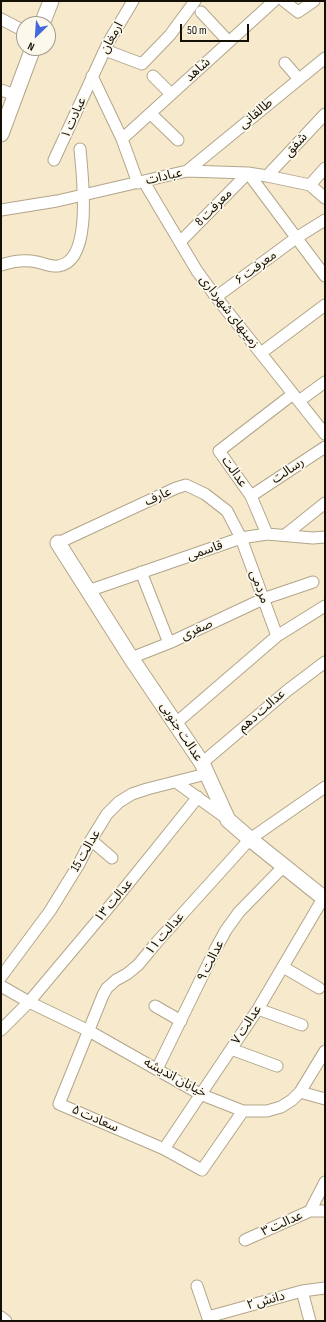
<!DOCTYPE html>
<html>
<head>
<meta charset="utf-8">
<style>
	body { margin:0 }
	#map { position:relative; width:326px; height:1322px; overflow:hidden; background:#f7eacc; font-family:"Sofia Sans Condensed",sans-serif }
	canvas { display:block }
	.frame { position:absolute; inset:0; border:2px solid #141006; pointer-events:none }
	.north { position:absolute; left:16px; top:16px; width:40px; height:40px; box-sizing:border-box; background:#fdf8ec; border:1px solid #a09b90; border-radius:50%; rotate:205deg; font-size:11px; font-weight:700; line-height:16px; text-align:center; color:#141006 }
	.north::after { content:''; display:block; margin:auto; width:14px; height:18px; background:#416bdd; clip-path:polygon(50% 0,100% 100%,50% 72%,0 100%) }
	.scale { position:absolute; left:180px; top:24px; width:69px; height:18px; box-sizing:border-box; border:2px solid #141006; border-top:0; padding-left:5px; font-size:12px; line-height:14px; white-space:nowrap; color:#141006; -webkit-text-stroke:3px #fdf8ec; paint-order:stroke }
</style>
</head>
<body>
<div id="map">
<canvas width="326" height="1322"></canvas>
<div class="frame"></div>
<div class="north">N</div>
<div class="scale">50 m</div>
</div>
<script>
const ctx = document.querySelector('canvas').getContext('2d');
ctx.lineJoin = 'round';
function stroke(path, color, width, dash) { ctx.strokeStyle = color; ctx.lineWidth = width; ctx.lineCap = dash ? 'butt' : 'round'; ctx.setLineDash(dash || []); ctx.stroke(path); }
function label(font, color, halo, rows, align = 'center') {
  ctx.font = font + ' "Sofia Sans Condensed","Noto Sans Arabic",sans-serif'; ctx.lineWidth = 3.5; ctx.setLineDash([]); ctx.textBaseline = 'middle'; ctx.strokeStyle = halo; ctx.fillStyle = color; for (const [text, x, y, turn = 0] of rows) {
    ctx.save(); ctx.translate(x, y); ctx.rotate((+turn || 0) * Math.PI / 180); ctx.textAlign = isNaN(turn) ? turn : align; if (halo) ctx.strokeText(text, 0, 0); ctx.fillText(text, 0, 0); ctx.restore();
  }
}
const street = new Path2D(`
	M284,1L298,12L314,1
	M201,12L229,42
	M1,19L24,31
	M105,50L142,64L170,35L195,1
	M285,63L299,79
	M92,76L122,139L138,183
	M153,76L171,94
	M1,90L15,95
	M151,114L178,140
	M122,139L274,1
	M54,160L108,43L133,1
	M187,171L325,58
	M267,176L325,114
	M144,182L197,271L216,297L325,434
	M310,185L325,168
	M1,210L57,201L187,171L248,173L267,176L310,185L325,198
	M180,242L248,173L325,276
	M1,265C13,261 24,259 37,262C43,263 51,267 58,266C94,262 82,174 80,149
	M216,297L296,238L325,220
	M261,353L325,305
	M299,401L325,382
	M251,496L325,447
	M267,534L251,496L219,451L293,394
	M285,535L325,503
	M58,543L176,488L186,485L205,494L227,511L241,538L277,636
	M141,572L169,643
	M88,591L241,538L267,534L313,538L325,537
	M131,658L169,643L263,599L313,582
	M176,723L277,636L325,606
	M202,763L288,690L325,662
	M176,782L226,818
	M91,840L112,858
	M283,967L319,988
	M1,977L50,911L79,864L91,840L107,814L119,802L132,794L147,789L206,774
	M1,986L29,1002L89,1031L200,1094L243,1111H267L281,1107L292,1100L300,1092L325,1051
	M155,1006L181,1021
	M258,1009L302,1025
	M1,1030L29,1002L119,895L198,797
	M231,1049L277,1066
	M157,1069L215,950L226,930L239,912L284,866
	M300,1092L325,1099
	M243,1111L202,1170L164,1149L59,1104L103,995L107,988L116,980L127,974L138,965L157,942L250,839L325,787
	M164,1149L258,1009L325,895
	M310,1211H325
	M245,1240L310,1211L325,1182
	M197,1286L209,1321
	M302,1291L310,1321
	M1,1317L6,1321
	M208,1317L302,1291L325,1288`);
const secondary = new Path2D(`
	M42,24L51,1
	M1,134L33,48
	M58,543L131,658L202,763L228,820L250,839L325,899`);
stroke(street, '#b2a58a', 13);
stroke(secondary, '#b2a58a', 17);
stroke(street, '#fff', 11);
stroke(secondary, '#fff', 15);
label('13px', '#141006', '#fdf8ec', [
	["ارمغان",112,38,-61],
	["شاهد",198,70,-42],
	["طالقانی",256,114,-40],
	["عبادت ۱",74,118,-66],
	["شفق",296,145,-47],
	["عبادات",164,177,-13],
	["معرفت 8",214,208,-45],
	["معرفت ۶",256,268,-36],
	["زمینهای شهرداری",229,312,52],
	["رسالت",288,471,-34],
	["عدالت",234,472,55],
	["عارف",158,497,-25],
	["قاسمی",205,551,-19],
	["مردمی",259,587,70],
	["صفری",197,630,-25],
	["عدالت دهم",262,711,-41],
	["عدالت جنوبی",181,732,57],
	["عدالت 15",86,851,-60],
	["عدالت ۱۳",114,901,-50],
	["عدالت ۱۱",165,934,-49],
	["عدالت ۹",211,961,-63],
	["عدالت ۷",247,1025,-57],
	["خیابان اندیشه",175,1078,28],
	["سعادت ۵",95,1119,23],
	["عدالت ۳",282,1224,-24],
	["دانش ۲",266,1301,-15]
]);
</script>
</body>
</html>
